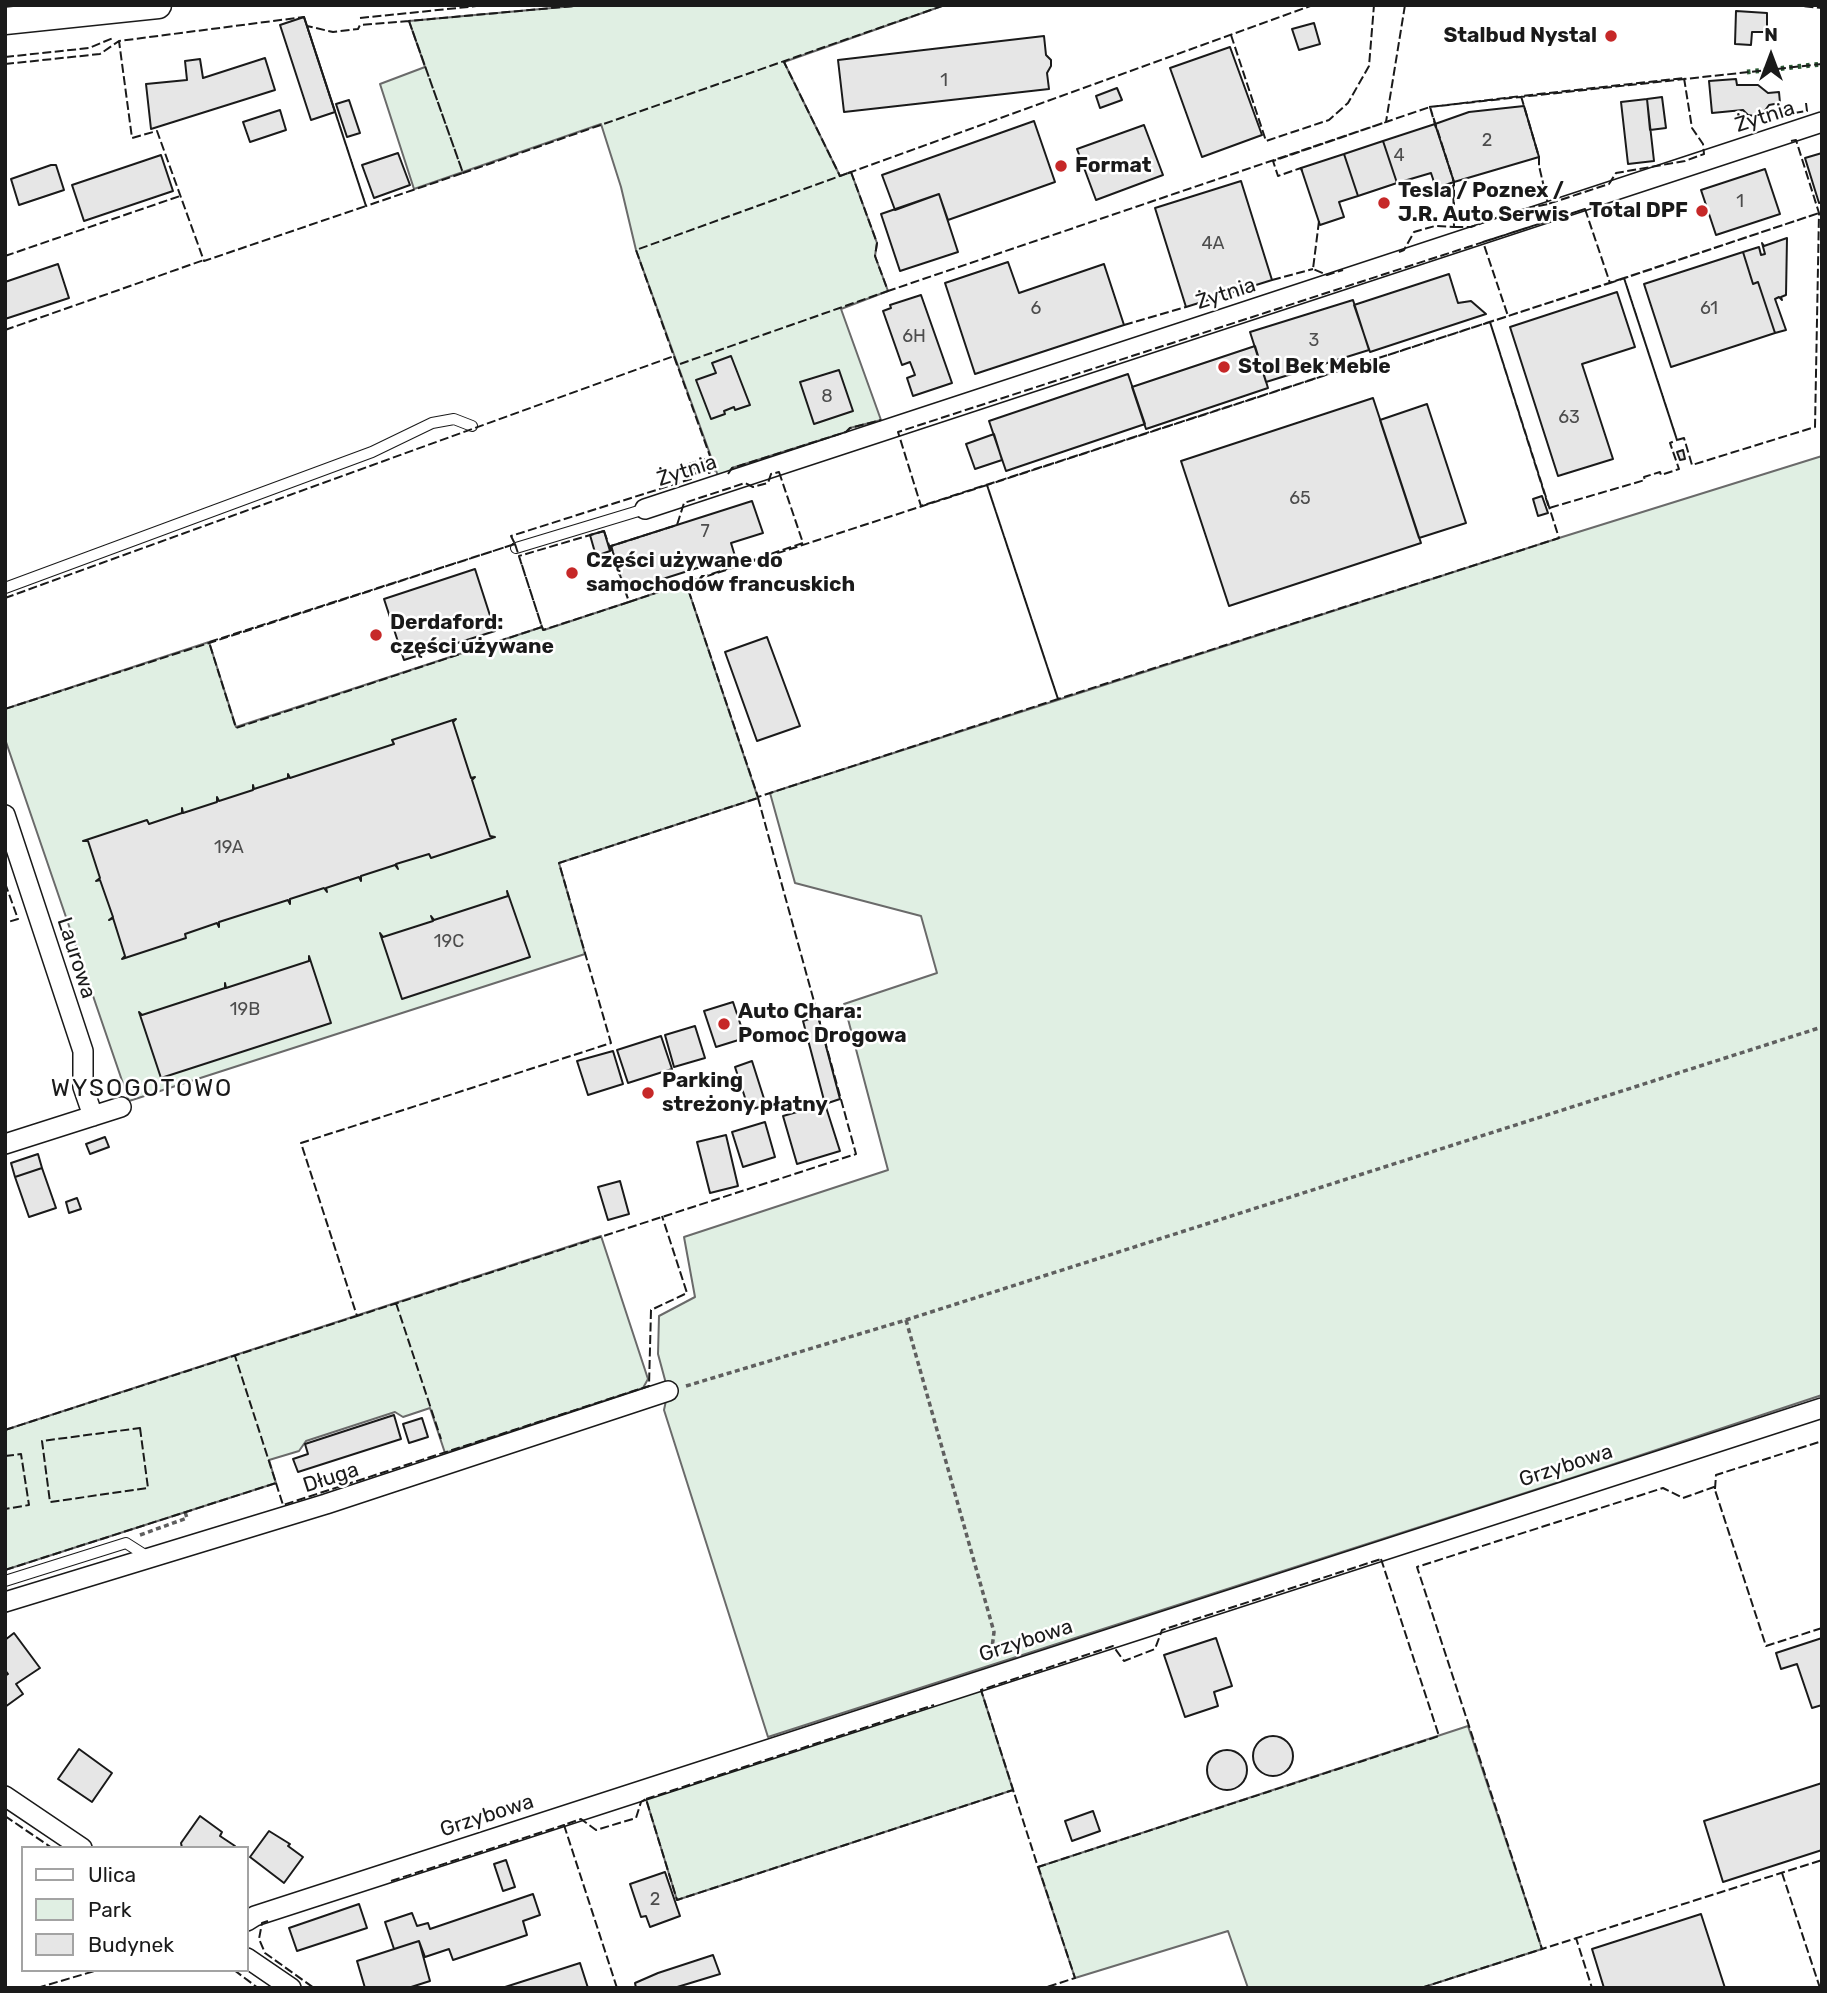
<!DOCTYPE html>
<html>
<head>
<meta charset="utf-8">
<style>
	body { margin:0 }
	#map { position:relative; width:1827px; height:1993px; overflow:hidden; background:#fff; font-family:Rubik,sans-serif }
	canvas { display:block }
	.frame { position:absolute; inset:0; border:7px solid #1a1a1a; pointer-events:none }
	.legend { position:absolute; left:21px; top:1846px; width:228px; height:126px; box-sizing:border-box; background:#fff; border:2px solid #a3a3a3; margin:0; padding:9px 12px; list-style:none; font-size:21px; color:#1a1a1a }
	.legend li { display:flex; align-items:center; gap:14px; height:35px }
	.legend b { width:35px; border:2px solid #a3a3a3 }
	.north { position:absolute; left:1736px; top:21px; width:70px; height:70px; -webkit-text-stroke:5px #fff; paint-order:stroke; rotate:0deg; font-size:19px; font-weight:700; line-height:28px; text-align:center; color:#1a1a1a }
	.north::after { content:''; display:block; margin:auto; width:24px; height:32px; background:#1a1a1a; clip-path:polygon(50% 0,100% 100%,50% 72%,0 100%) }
</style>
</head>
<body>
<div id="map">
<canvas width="1827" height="1993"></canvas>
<div class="frame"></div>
<ul class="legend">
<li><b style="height:9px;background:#fff"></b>Ulica</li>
<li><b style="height:19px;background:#e0efe3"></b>Park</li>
<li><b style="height:19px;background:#e6e6e6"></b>Budynek</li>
</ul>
<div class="north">N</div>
</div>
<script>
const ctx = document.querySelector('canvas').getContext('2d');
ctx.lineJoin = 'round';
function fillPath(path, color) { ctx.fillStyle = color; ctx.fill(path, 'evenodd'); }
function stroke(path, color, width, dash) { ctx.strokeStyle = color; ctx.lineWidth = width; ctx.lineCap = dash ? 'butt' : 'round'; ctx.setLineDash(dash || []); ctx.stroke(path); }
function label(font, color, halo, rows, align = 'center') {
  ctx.font = font + ' Rubik,sans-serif'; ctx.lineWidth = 5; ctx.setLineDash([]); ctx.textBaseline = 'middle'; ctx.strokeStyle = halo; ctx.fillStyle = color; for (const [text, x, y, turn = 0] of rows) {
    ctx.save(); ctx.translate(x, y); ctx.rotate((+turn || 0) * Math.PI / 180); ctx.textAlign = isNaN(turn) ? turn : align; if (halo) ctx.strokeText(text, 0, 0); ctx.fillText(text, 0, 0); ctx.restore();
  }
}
const green = new Path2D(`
	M585,5H945L784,62L840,176L851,172L877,243L875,256L888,291L841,309L881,420L850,428L846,432L732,468L728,474L718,476L636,250L621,187L601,124L414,189L380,84L425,67L409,21Z
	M1822,456V1395L1581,1475L768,1737L664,1410L668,1391L658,1354L659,1316L695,1297L684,1237L888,1170L844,1004L937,973L921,916L795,883L770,793L1559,538Z
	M686,583L758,798L559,863L585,954L129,1101L5,739V709L209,642L236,727L542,627L544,630Z
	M601,1236L648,1379L643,1388L445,1453L430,1408L403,1417L395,1412L306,1441L299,1451L269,1460L276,1483L5,1570V1430Z
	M981,1690L1013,1790L677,1900L646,1799Z
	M1468,1726L1542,1949L1421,1988H1248L1228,1931L1075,1978L1038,1867Z`);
fillPath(green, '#e0efe3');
stroke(green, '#6a6a6a', 2);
const building = new Path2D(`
	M1736,11L1767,13V32H1752L1751,45L1735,44Z
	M304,17L335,112L311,120L280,25Z
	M1314,23L1320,44L1299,50L1292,29Z
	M1044,36L1046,55L1051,60V66L1047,73L1049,89L844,112L838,60Z
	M1230,47L1262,135L1202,157L1170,68Z
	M265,58L275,90L151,129L146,84L187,80L185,61L200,59L203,78Z
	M1736,79L1737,85H1758L1768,93L1779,92L1780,103L1769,105L1764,112L1755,116L1748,115L1743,110L1712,113L1709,81Z
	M1117,88L1122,100L1100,108L1096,96Z
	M1662,97L1666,128L1650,130L1647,99Z
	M1647,99L1654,161L1628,164L1621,102Z
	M349,100L360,133L347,137L336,104Z
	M1524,106L1539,157L1454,182L1435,124L1469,112Z
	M280,110L286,130L250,142L243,122Z
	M1034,121L1055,182L948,220L939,194L895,210L882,175Z
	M1435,124L1454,182L1436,188L1431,173L1397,183L1383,141Z
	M1144,125L1163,175L1096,200L1077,149Z
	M1383,141L1397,183L1358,196L1344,154Z
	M398,153L410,185L374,198L362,165Z
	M1822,153V202L1819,203L1805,158Z
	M1344,154L1358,196L1339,202L1344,217L1320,225L1301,168Z
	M161,155L173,191L84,221L72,185Z
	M51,165H56L64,190L19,205L11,179Z
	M1765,169L1780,214L1716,235L1701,190Z
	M1241,181L1272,280L1186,307L1155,208Z
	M939,194L958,252L900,271L881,214Z
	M1787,238L1786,295L1781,297L1782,300L1779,297L1775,299L1786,330L1775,333L1758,282L1753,284L1743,252L1759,247L1761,255L1765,254L1762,243L1764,246Z
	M1743,252L1753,284L1758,282L1775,333L1671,367L1644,284Z
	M1008,262L1019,293L1104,264L1124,325L975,374L945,283Z
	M58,264L69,298L5,319V282Z
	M1449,274L1458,303L1471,301L1486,314L1370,352L1354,305Z
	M1617,292L1635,347L1582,364L1613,459L1558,476L1510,327Z
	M921,295L952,383L913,396L907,378L915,375L910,362L902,365L883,311L891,308L890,305Z
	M1353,300L1369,350L1266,382L1250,332Z
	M1255,346L1268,388L1146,429L1132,387Z
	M731,356L750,405L735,410L734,407L724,411L725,414L711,419L696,380L716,373L712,363Z
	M839,370L853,411L814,424L800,382Z
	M1128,374L1145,424L1006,471L989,421Z
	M1373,398L1421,543L1229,606L1181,461Z
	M1427,404L1466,523L1419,538L1380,420Z
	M994,434L1002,460L975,469L966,444Z
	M1683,450L1685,459L1680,460L1677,452Z
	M702,466L703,471L694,474L692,469Z
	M1542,496L1548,513L1538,516L1533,499Z
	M752,501L763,533L731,543L735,556L625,591L611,546Z
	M604,531L610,551L596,556L590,535Z
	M475,569L495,631L404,660L384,599Z
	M767,637L800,726L757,741L725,652Z
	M456,719L453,722L471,778L475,777L472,780L490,836L495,837L431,858L429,854L396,864L398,869L395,865L361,876V881L359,877L326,888L327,892L324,888L290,899V904L288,900L219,922V927L217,923L185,934L186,938L122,959L125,956L113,918L109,920L113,917L100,880L96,881L100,878L88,841H83L147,820L149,824L182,813V808L183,813L217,802V797L219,801L253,790V785L254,789L288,778V774L290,778L394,744L392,740Z
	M507,891L530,957L402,999L380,933L383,937L433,921L431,916L434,920L508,896Z
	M309,956L331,1023L161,1078L139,1012L142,1015L225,988V983L226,988L309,961Z
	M733,1002L745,1038L716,1047L704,1011Z
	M818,1016L840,1099L825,1104L803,1021Z
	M695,1026L705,1058L674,1067L665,1035Z
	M661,1036L672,1069L628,1083L617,1050Z
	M613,1051L623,1084L588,1095L577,1061Z
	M752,1061L766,1105L749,1110L735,1067Z
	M825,1104L840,1151L797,1164L783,1116Z
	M765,1122L775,1157L743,1167L732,1132Z
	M726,1135L738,1186L710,1193L697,1142Z
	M105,1137L109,1147L90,1154L86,1144Z
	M38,1154L42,1168L15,1177L11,1163Z
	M42,1168L56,1208L29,1217L15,1177Z
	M620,1181L629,1214L608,1220L598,1187Z
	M77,1198L81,1209L69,1213L66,1202Z
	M394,1415L401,1439L298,1472L293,1459L308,1454L305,1444Z
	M422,1418L428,1437L409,1443L403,1424Z
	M14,1633L40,1668L16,1684L23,1694L5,1707V1676L8,1674L5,1670V1640Z
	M1216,1638L1232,1686L1214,1692L1218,1706L1185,1717L1164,1655Z
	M1822,1638V1705L1812,1708L1797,1664L1781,1669L1776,1653Z
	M1253 1756a20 20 0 1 1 40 0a20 20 0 1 1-40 0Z
	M79,1749L112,1773L92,1802L58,1779Z
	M1207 1770a20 20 0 1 1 40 0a20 20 0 1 1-40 0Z
	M1822,1783V1850L1723,1882L1704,1821Z
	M1093,1811L1100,1831L1072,1841L1065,1821Z
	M200,1816L222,1832L220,1836L235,1846L234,1848H182L181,1843Z
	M269,1831L290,1844L288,1846L303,1857L284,1883L250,1857Z
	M506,1860L515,1887L503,1891L494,1864Z
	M665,1872L680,1916L650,1927L646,1916L641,1917L630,1884Z
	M533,1894L540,1915L523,1921L527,1935L453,1960L449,1949L425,1957L419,1941L394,1949L385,1922L412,1913L417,1926L428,1923L430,1929Z
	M359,1904L367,1928L297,1951L289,1928Z
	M1701,1914L1725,1988H1604L1592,1949Z
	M419,1941L430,1981L408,1988H365L357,1961Z
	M713,1955L720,1974L674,1988H636L635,1983L658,1973Z
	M580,1963L588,1988H502Z`);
fillPath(building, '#e6e6e6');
stroke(building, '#1a1a1a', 2);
const service = new Path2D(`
	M516,548L645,509
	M5,588L372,452L432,423L454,419L472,426
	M5,1581L126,1543L148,1557`);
const minor = new Path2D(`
	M645,509L1822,122
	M5,815L83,1051V1087L93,1116
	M5,1144L121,1107
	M5,1602L326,1504L668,1391
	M5,1796L82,1848
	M247,1921L255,1916L1822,1408
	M247,1958L291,1988`);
const secondary = new Path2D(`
	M5,21L158,5`);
stroke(service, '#1a1a1a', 12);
stroke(minor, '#1a1a1a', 22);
stroke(secondary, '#1a1a1a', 29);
stroke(new Path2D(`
	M906,1320L994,1632L991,1656
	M686,1386L906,1320L1822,1027
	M140,1535L187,1518L185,1512`), '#5f5f5f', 3.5, [5, 3.5]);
stroke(service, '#fff', 10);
stroke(minor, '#fff', 19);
stroke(secondary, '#fff', 26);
stroke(new Path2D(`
	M1747,72L1822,64`), '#2b5a34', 5, [3.5, 5]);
stroke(new Path2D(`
	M585,5L409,21L463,173L945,5
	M1792,5L1822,8
	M304,17L366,206L204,261L157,131L132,138L119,41Z
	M360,18L487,5
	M409,21L463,173L366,206L307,26L333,32L358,29L360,25Z
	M1231,35L1266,141L1329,120L1348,103L1369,66L1374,5
	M5,57L89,48L113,38
	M786,61L784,62L840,176L1313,5
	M5,64L100,54L119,41
	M1684,78L1692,128L1703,144L1704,154L1685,161L1616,173L1609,184L1548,204L1539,166V157L1521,96Z
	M1521,96L1539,157V166L1548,204L1518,210L1471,227H1454V182L1430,107Z
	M1429,107L1822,64
	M1782,115L1807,111L1806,103
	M1389,121L1386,122L1405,5
	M1791,141L1796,140L1819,213L1815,427L1692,465L1684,438L1677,440L1624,278L1819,213
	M1302,171L1301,168L1278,176L1273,161L1386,122
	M851,172L877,243L875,256L888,291L1430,107L1436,128
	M851,172L877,243L875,256L888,291L677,365L636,250Z
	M1585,209L1610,283L921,506L898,432Z
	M1585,209L1610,283L1508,316L1483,242Z
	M1319,221L1313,269L1327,275L1343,270
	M1399,252L1404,250L1414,232L1435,226L1454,227L1453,178
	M5,256L180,196
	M1624,278L1677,440L1670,443L1679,469L1661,475L1660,472L1644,477L1645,480L1549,508L1490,322Z
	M1272,280L1313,269
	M1609,281L1610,283L1819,213
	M1490,322L1559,538L1058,699L987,485Z
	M1124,325L1186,307
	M5,330L204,260
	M779,472L803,543L629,602L611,546L677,525L684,503L745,483L753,487L768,483L771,474Z
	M728,474L732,468L846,432L850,428L881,420
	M987,485L1058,699L758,797L686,583Z
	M604,531L629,602L543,630L519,556Z
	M515,544L542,627L236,728L209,642Z
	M5,598L674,356L715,470L709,473L704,459L686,465L691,479L511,536L515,544L5,709
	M758,798L856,1154L357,1316L301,1143L611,1043L559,863Z
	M5,883L18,919L5,923
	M396,1303L441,1439
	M140,1428L148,1488L50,1502L42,1441Z
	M5,1430L357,1316
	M5,1456L21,1454L29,1505L5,1509
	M276,1483L283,1505L649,1386L651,1310L687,1293L662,1216
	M1715,1489L1716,1475L1822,1441
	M1381,1559L1439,1736L1038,1867L981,1690L1113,1646L1124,1661L1155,1649L1162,1630Z
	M5,1570L276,1483L235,1356
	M1822,1628L1766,1646L1714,1487L1683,1498L1663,1488L1417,1567L1542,1949L1822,1860
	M646,1799L934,1705
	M5,1816L52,1848
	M1038,1866L1075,1978L1044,1988
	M1782,1873L1820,1988
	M391,1881L564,1825L565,1828
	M268,1921L262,1923L259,1939L265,1953L314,1988
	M1578,1938H1576L1592,1988
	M234,1970L258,1988
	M37,1988L98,1970
	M617,1988L564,1825L581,1819L596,1830L636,1818L641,1802L646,1799L677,1900L1013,1790L1014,1793
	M1421,1988L1542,1949`), '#1a1a1a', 2, [9, 3.5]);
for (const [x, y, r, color] of [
	[1611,36,7,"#c62828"],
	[1061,166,7,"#c62828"],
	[1384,203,7,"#c62828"],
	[1702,211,7,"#c62828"],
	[1224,367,7,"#c62828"],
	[572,573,7,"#c62828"],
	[376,635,7,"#c62828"],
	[724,1024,7,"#c62828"],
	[648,1093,7,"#c62828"]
]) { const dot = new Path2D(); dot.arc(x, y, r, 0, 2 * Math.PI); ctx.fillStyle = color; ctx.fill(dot); stroke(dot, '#fff', 2.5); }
label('18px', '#4d4d4d', null, [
	["1",944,81],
	["2",1487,141],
	["4",1399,156],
	["1",1740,202],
	["4A",1213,244],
	["6",1036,309],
	["61",1709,309],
	["6H",914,337],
	["3",1314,341],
	["8",827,397],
	["63",1569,418],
	["65",1300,499],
	["7",705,532],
	["19A",229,848],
	["19C",449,942],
	["19B",245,1010],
	["2",655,1900]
]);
label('bold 21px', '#1a1a1a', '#fff', [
	["Stalbud Nystal",1597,36,"right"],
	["Format",1075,166],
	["Tesla / Poznex /",1398,191],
	["J.R. Auto Serwis",1398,215],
	["Total DPF",1688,211,"right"],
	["Stol Bek Meble",1238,367],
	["Części używane do",586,561],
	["samochodów francuskich",586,585],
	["Derdaford:",390,623],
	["części używane",390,647],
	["Auto Chara:",738,1012],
	["Pomoc Drogowa",738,1036],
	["Parking",662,1081],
	["streżony płatny",662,1105]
], 'left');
label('21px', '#1a1a1a', '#fff', [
	["Żytnia",1765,117,-18],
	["Żytnia",1226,294,-18],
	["Żytnia",687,471,-18],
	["Laurowa",76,958,72],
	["Grzybowa",1566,1466,-18],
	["Długa",331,1478,-18],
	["Grzybowa",1026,1641,-18],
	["Grzybowa",487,1816,-18]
]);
ctx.letterSpacing = '2px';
label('24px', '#1a1a1a', '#fff', [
	["WYSOGOTOWO",142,1089]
]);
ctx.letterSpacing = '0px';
</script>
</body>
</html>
